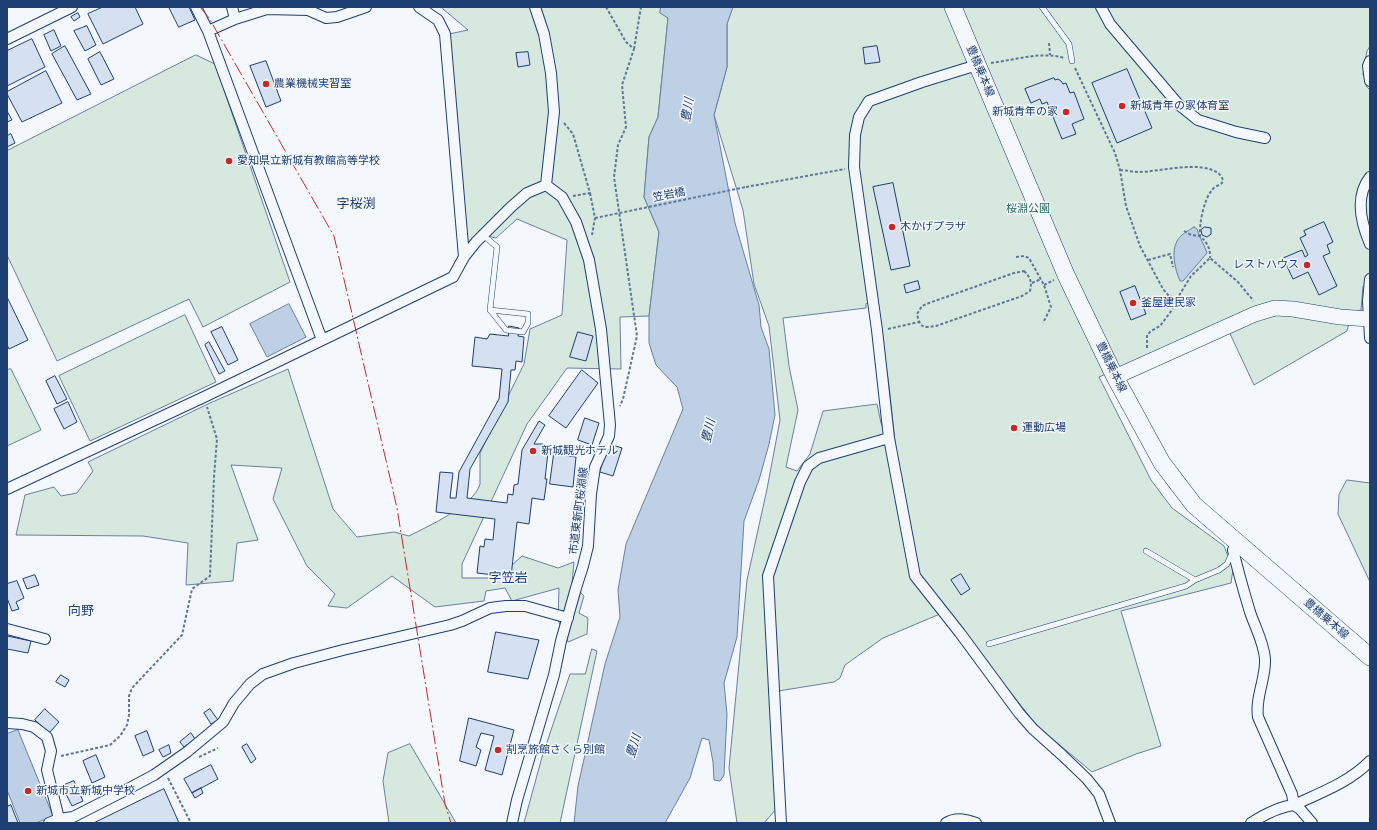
<!DOCTYPE html>
<html>
<head>
<meta charset="utf-8">
<style>
	body { margin:0 }
	#map { position:relative; width:1377px; height:830px; overflow:hidden; background:#f4f7fb; font-family:"Fira Sans Condensed",sans-serif }
	canvas { display:block }
	.frame { position:absolute; inset:0; border:8px solid #1d3f73; pointer-events:none }
</style>
</head>
<body>
<div id="map">
<canvas width="1377" height="830"></canvas>
<div class="frame"></div>
</div>
<script>
const ctx = document.querySelector('canvas').getContext('2d');
ctx.lineJoin = 'round';
function fillPath(path, color) { ctx.fillStyle = color; ctx.fill(path, 'evenodd'); }
function stroke(path, color, width, dash) { ctx.strokeStyle = color; ctx.lineWidth = width; ctx.lineCap = dash ? 'butt' : 'round'; ctx.setLineDash(dash || []); ctx.stroke(path); }
function label(font, color, halo, rows, align = 'center') {
  ctx.font = font + ' "Fira Sans Condensed","Noto Sans JP",sans-serif'; ctx.lineWidth = 3; ctx.setLineDash([]); ctx.textBaseline = 'middle'; ctx.strokeStyle = halo; ctx.fillStyle = color; for (const [text, x, y, turn = 0] of rows) {
    ctx.save(); ctx.translate(x, y); ctx.rotate((+turn || 0) * Math.PI / 180); ctx.textAlign = isNaN(turn) ? turn : align; if (halo) ctx.strokeText(text, 0, 0); ctx.fillText(text, 0, 0); ctx.restore();
  }
}
const green = new Path2D(`
	M444,7H661V13L668,18L658,117L649,137L644,197L659,232L649,316L620,317L621,369L567,368L527,424L462,564V578H498L522,556L558,568L574,562L572,583L584,596L579,613L588,618L587,634L568,642L558,620L559,588L512,601L505,588L486,591L484,601L435,607L392,576L347,608L328,606L335,594L307,566L273,499L282,468L231,465L258,540L237,543L233,581L186,585L188,543L143,536L16,535L25,495L54,487L61,496L77,493L93,471L88,462L210,403L288,369L333,509L357,537L394,532L409,536C428,526 474,506 480,484V453L524,364L530,329L562,315L567,240L517,219L496,238L483,235L466,251L449,34L468,30L443,9Z
	M733,7H1370V46L1367,51L1363,74L1367,84L1366,86L1370,90V286H1363L1361,310L1352,312L1347,331L1254,385L1225,323L1099,377L1151,480L1172,508L1224,546L1233,569L1231,583L1121,611L1161,746L1136,754L1092,772L1037,726L947,611L883,638L845,665L840,678L834,682L772,692L777,808L764,823H737L729,768L747,580L767,489L780,420L769,326L754,284L743,210L714,115L727,67V24ZM877,303L889,386L895,442L819,460L885,434L881,423L877,404L823,411L810,454L797,471L786,467L798,410L789,366L783,318L866,308V304Z
	M196,55L215,64L290,282L203,327L189,299L57,361L7,255V151Z
	M185,315L216,382L90,441L59,376Z
	M11,369L41,430L7,446V370Z
	M1347,480L1370,483V582L1338,514L1339,495Z
	M592,649L597,651L560,823H524L542,757L570,674H585Z
	M410,744L456,823H389L383,781L388,753Z`);
fillPath(green, '#d7e8df');
stroke(green, '#687fa3', 1);
const water = new Path2D(`
	M661,7H733L727,24V67L714,115L735,223L759,305L761,327L769,349L775,415L769,444L759,480L744,521L737,637L724,683L727,714L724,775L720,781L714,780L713,762L709,740L702,738L690,778L665,823H574L578,786L605,664L620,617L618,590L626,544L683,409L677,387L656,365L649,343V316L659,232L644,197L649,137L658,117L668,18L660,13Z
	M1194,227L1197,229C1199,238 1205,245 1207,253L1183,281H1180C1175,270 1171,252 1177,241C1181,234 1188,231 1194,227Z
	M289,304L306,337L267,357L250,324Z
	M18,730L53,816L36,823H20L7,790V734Z`);
fillPath(water, '#bed0e5');
stroke(water, '#687fa3', 1);
const building = new Path2D(`
	M103,7H135L143,24L103,44L88,14Z
	M169,7H189L195,20L179,27Z
	M78,13L80,17L74,21L71,17Z
	M87,26L96,45L85,51L74,31Z
	M54,30L61,46L51,51L44,35Z
	M32,39L45,67L7,86V51Z
	M65,46L91,94L77,100L52,54Z
	M877,46L880,62L865,64L863,48Z
	M100,52L114,79L101,85L88,59Z
	M528,52L530,65L518,67L516,53Z
	M266,61L281,101L266,107L250,66Z
	M1127,69L1152,128L1117,143L1092,83Z
	M46,71L62,103L22,122L7,94V92Z
	M1054,78L1055,80L1058,79L1061,81L1063,84L1066,83L1070,93L1074,92L1084,119L1072,124L1076,134L1062,139L1047,102L1042,104L1040,99L1031,103L1025,89Z
	M7,111L12,120L7,122Z
	M11,134L15,143L7,147V136Z
	M893,183L910,266L891,270L873,187Z
	M1324,222L1333,242L1327,245L1330,253L1323,256L1337,286L1319,295L1308,272L1293,279L1283,258L1302,250L1305,257L1308,255L1300,238L1306,235L1304,231Z
	M1205,227L1211,228V234L1207,237L1202,235L1201,230Z
	M918,281L920,289L906,293L904,285Z
	M1135,286L1146,314L1131,320L1120,292Z
	M7,297L28,340L9,349L7,345Z
	M509,326L519,328L518,336L524,337L522,362L516,361L515,370H511L508,402L470,469L467,498L507,503L508,494L513,495L514,485L518,484L522,450L539,421L545,425L534,444H543L542,451L548,452L545,479H547L544,500L532,498L529,524L517,522L511,577L477,573L480,546L484,547L485,539L493,540L495,519L436,512L440,472L453,473L450,498H456L459,472L499,399L502,369L472,366L475,337L487,339L490,334L508,336Z
	M222,327L238,360L228,365L211,332Z
	M578,332L593,336L586,361L570,357Z
	M209,342L225,371L219,374L205,345Z
	M582,370L598,383L566,428L549,416Z
	M55,376L67,399L57,404L46,381Z
	M68,402L77,422L64,429L54,409Z
	M585,418L599,423L592,445L578,440Z
	M609,444L622,448L613,476L600,472Z
	M554,454L576,457L573,487L550,484Z
	M961,574L970,589L961,595L951,580Z
	M35,575L39,585L27,589L23,579Z
	M17,581L24,598L16,602L19,609L12,611L7,598V584Z
	M496,632L539,640L528,679L488,672Z
	M7,636L31,641L28,653L7,649Z
	M61,675L69,680L65,687L56,682Z
	M45,709L59,722L49,733L35,720Z
	M210,709L218,720L211,724L204,713Z
	M469,718L514,730L502,775L485,770L494,736L481,733L476,747L481,750L476,766L460,761Z
	M147,731L154,751L143,756L135,736Z
	M191,733L195,739L184,747L180,742Z
	M247,744L256,759L251,763L242,747Z
	M169,745L171,753L163,757L159,750Z
	M96,755L105,777L92,783L83,761Z
	M211,765L218,779L192,793L184,779Z
	M74,781L83,801L72,806L62,786Z
	M201,788L203,793L195,798L192,793Z
	M164,789L179,823H94Z
	M11,805L18,823H7V807Z`);
fillPath(building, '#d5e0f0');
stroke(building, '#1d3f73', 1);
const lane = new Path2D(`
	M1042,7L1069,44L1072,61
	M483,235L497,247L490,310L506,330L523,332L528,323V314L490,310
	M1146,551L1195,580
	M989,644L1186,586L1195,580L1219,570L1227,564L1232,553`);
const street = new Path2D(`
	M196,7L208,31L322,340
	M232,7L235,19L267,9L308,10L326,18L337,17L366,7
	M419,7L438,20L445,34L464,257
	M535,7L544,34L551,73L554,112L546,185
	M1101,7L1110,24L1178,104L1198,120L1236,132L1265,138
	M208,31L235,19
	M7,39L72,7
	M1370,61L1368,66L1370,81
	M977,65L922,82L869,101L859,117L855,135L854,167L877,330L889,438L915,576L960,633L1019,713L1033,729L1062,755L1087,779L1099,794L1110,823
	M1370,177C1355,196 1361,223 1370,244
	M1370,279L1368,301L1370,338
	M7,489L204,397L453,277L464,257L476,242L511,207L527,193L546,185
	M1237,543L1233,550C1238,571 1244,592 1250,612C1255,627 1264,643 1265,659C1266,679 1255,697 1258,717L1292,794L1294,805C1320,793 1350,782 1370,761
	M7,629L45,639
	M7,723L22,724L34,727L47,737L51,751L47,770L59,819
	M49,823L59,819L73,817L124,791L154,775L187,752L223,722L234,703L250,684L263,674L294,663L343,650L450,625L462,621L490,608L506,606H525L568,618
	M512,823L517,800L554,675L561,641L576,588L583,566L588,546L591,494L595,467L609,436L610,425L601,329L589,260L576,222L562,197L546,185
	M781,823L768,576L800,482L808,466L819,458L889,438
	M946,823C956,817 965,819 976,823
	M1251,823C1265,814 1278,807 1294,805L1300,809L1312,823`);
const secondary = new Path2D(`
	M1115,377L1255,314L1275,308L1293,309L1340,317L1369,319`);
const primary = new Path2D(`
	M953,7L1066,275L1115,377L1162,463L1194,505L1370,657`);
stroke(lane, '#1d3f73', 6);
stroke(street, '#1d3f73', 12);
stroke(secondary, '#1d3f73', 16);
stroke(primary, '#1d3f73', 18);
stroke(new Path2D(`
	M606,7L626,42L634,49L622,85L626,127L618,145L614,177L637,336L623,399L620,406
	M1049,43L1050,55
	M634,49L641,7
	M991,63C1015,60 1041,51 1064,58
	M1075,68L1115,153L1120,170L1126,206L1140,246L1163,289L1169,296L1177,299
	M564,123L573,134L590,193L573,196
	M1120,170C1126,170 1132,172 1138,172C1159,172 1200,160 1218,173C1220,174 1222,178 1223,180L1222,183C1219,185 1214,187 1212,190C1204,199 1199,224 1200,236C1206,241 1211,249 1210,258
	M746,187L845,169
	M590,193L595,218L592,235
	M1184,231L1191,235L1200,236
	M1016,257L1024,256L1029,258L1044,285L1051,307L1043,323
	M1148,260L1170,254L1173,267
	M1024,271C1031,278 1032,282 1030,291L1022,296L936,326C923,328 920,328 917,314L922,306L929,303L1014,273Z
	M1032,283L1041,279
	M1044,285L1054,280
	M888,329L919,322
	M1147,348V335L1151,331L1160,326L1172,310L1177,299L1191,276L1210,258L1238,282L1252,299L1253,301
	M61,756L110,745L120,736L127,725L129,715V696L132,688L182,635L192,589L210,576L214,477L217,439L207,407
	M199,757L218,748
	M168,778L191,823`), '#5e769c', 2, [3, 2]);
stroke(lane, '#f4f7fb', 5);
stroke(street, '#f4f7fb', 10);
stroke(secondary, '#f4f7fb', 15);
stroke(primary, '#f4f7fb', 17);
stroke(new Path2D(`
	M595,218L746,187`), '#5e769c', 2, [3, 2]);
stroke(new Path2D(`
	M200,7L209,18L334,236L397,508L445,804L451,823`), '#c62828', 1, [14, 3, 2, 3]);
for (const [x, y, r, color] of [
	[266,84,4,"#c62828"],
	[1122,106,4,"#c62828"],
	[1066,112,4,"#c62828"],
	[229,161,4,"#c62828"],
	[892,227,4,"#c62828"],
	[1307,265,4,"#c62828"],
	[1133,303,4,"#c62828"],
	[1014,428,4,"#c62828"],
	[533,451,4,"#c62828"],
	[498,750,4,"#c62828"],
	[28,791,4,"#c62828"]
]) { const dot = new Path2D(); dot.arc(x, y, r, 0, 2 * Math.PI); ctx.fillStyle = color; ctx.fill(dot); stroke(dot, '#f4f7fb', 1.5); }
label('11px', '#1d3f73', '#f4f7fb', [
	["豊橋乗本線",980,71,67],
	["笠岩橋",669,195,-11],
	["豊橋乗本線",1111,367,64],
	["市道東新町桜淵線",579,511,-83],
	["豊橋乗本線",1326,619,41]
]);
label('11px', '#1d3f73', '#f4f7fb', [
	["農業機械実習室",274,84],
	["新城青年の家体育室",1130,106],
	["新城青年の家",1058,112,"right"],
	["愛知県立新城有教館高等学校",237,161],
	["木かげプラザ",900,227],
	["レストハウス",1299,265,"right"],
	["釜屋建民家",1141,303],
	["運動広場",1022,428],
	["新城観光ホテル",541,451],
	["割烹旅館さくら別館",506,750],
	["新城市立新城中学校",36,791]
], 'left');
label('11px', '#2c6c60', '#f4f7fb', [
	["桜淵公園",1028,209]
]);
label('italic 12px', '#1d3f73', '#f4f7fb', [
	["豊川",688,110,-80],
	["豊川",709,431,-77],
	["豊川",634,746,-73]
]);
label('13px', '#1d3f73', '#f4f7fb', [
	["字桜渕",356,204],
	["字笠岩",508,578],
	["向野",81,611]
]);
</script>
</body>
</html>
